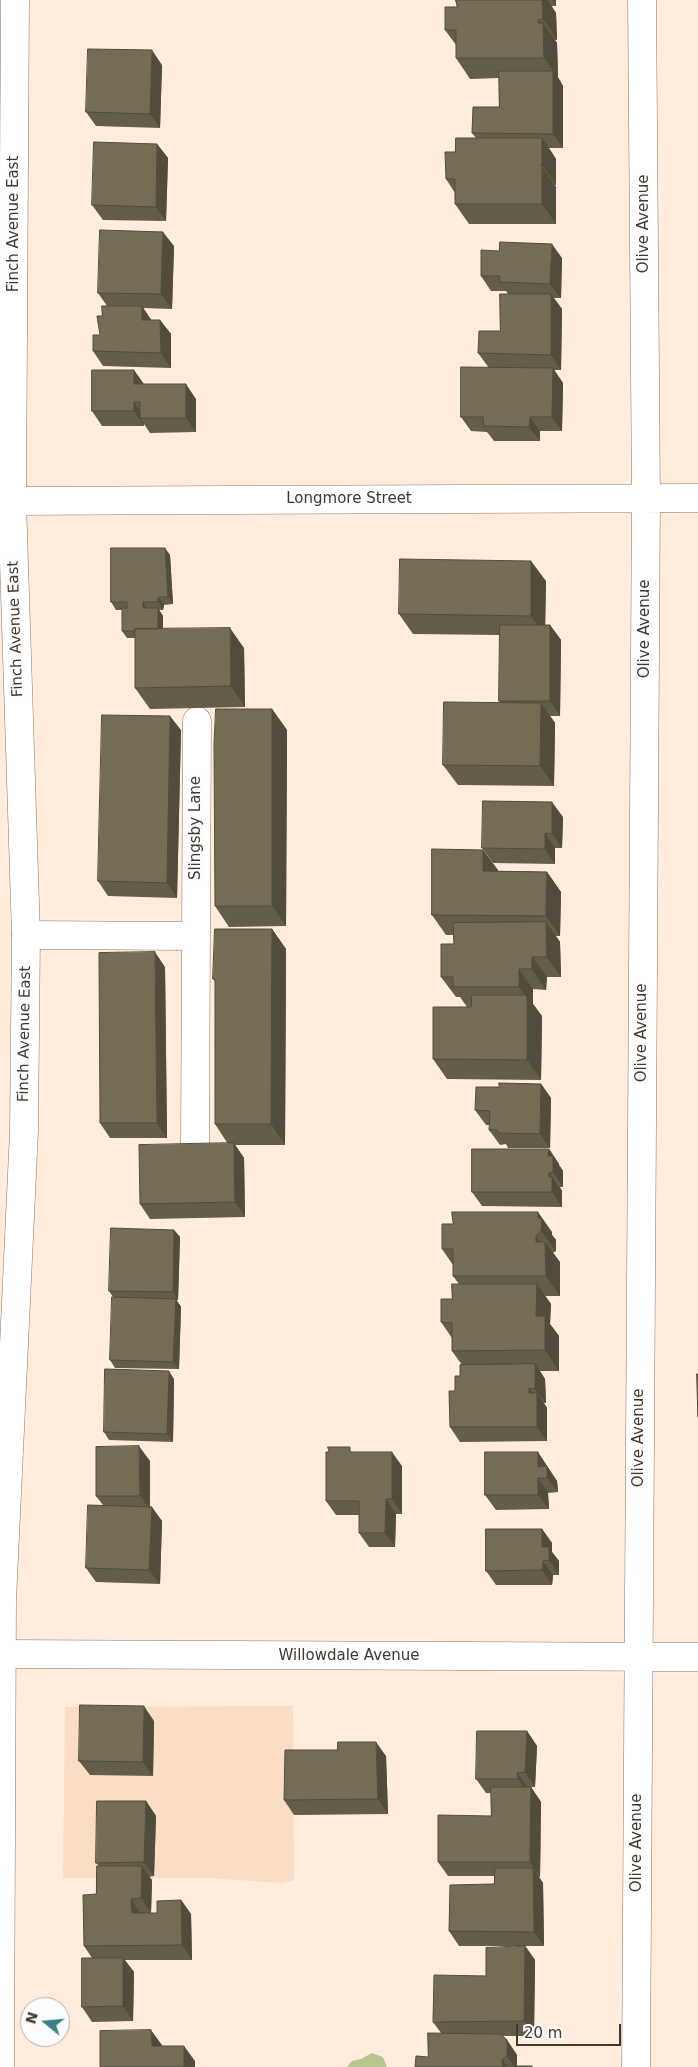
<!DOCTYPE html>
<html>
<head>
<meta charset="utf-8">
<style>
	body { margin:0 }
	#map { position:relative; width:698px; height:2067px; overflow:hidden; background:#ffecdd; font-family:"DejaVu Sans",sans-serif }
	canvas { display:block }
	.north { position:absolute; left:20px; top:1997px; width:50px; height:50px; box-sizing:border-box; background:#fdfdfd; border:1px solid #b2aeab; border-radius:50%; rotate:287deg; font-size:14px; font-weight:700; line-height:20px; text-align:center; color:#413830 }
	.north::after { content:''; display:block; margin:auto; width:18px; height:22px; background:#388086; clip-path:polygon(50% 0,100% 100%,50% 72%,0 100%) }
	.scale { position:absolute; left:516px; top:2024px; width:105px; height:22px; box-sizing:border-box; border:2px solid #413830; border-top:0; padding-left:6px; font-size:15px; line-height:18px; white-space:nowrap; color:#413830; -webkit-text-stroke:4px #fdfdfd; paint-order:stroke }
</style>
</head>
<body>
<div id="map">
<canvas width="698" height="2067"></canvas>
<div class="north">N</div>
<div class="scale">20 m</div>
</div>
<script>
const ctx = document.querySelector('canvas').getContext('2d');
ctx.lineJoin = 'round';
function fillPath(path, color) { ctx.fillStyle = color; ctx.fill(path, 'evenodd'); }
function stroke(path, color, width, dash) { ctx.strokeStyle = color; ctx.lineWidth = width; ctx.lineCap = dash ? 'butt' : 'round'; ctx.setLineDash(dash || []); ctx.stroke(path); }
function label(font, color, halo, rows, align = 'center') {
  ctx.font = font + ' "DejaVu Sans",sans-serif'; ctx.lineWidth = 5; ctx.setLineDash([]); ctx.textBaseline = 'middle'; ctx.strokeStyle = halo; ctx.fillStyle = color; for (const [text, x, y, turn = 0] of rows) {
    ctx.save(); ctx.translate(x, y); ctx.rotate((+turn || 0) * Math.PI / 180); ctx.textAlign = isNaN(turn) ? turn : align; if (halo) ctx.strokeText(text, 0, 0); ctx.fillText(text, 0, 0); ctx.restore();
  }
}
fillPath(new Path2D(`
	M293,1706L294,1880L281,1883L209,1878H63L65,1707Z`), '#faddc4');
fillPath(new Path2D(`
	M372,2053L383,2057L387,2067H347L352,2061L361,2059Z`), '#b9c58e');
const minor = new Path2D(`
	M0,501L698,498
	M26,935L195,936
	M195,1146L197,721
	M0,1654L698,1657
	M636,2067L646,497L642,0`);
const major = new Path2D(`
	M0,2067L2,1600L24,1131L26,935L12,501L15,0`);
stroke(minor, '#897564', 29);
stroke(major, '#897564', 29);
stroke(minor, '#fff', 28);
stroke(major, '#fff', 28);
fillPath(new Path2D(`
	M456,0H556V6H551L556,13L557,40H555L557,43L558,78L563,86V148H549L556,159V185H555L556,187V224H469L455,204V193L446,179L455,152L476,138L472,133L499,107V78L470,79L456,58V45L445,30L457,7Z
	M162,65L160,128L96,126L86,112Z
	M157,144L168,158L166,221L103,220L92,205Z
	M174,246L172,309L143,308L151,320H160L171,334V368L103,366L93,351L100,335L102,316L107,306L98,293Z
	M562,258L561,298H554L562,309L561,370H554L563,383L562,431H540V441H494L487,432L471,431L461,417L489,368L478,353L500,331L508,294L506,291H491L481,276Z
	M134,370L144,384L196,399V432L150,433L144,424V426H102L92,411Z
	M170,555L173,604L164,605L163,610H159L163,616V629L244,648L245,707L150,709L135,688V638H127L122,631V610H116L111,602Z
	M546,581L545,625H550L561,640L560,716H550L555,723L554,786L458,785L443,765L500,703L499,701L500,635L413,634L399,614Z
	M272,709L287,730L286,926L229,927L215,906Z
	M181,730L177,898L108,896L98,881Z
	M563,817L562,848H555V864L493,863L482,848Z
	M483,850L498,871L547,872L561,892L560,936H556L560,942L561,977H547L546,990L533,989V1004L542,1016L541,1080L447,1079L433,1059L467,1007L460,997H456L441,977L454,944L453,935H446L432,915Z
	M272,929L286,949L285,1145H235L244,1158L245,1217L150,1219L140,1204L228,1144L215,1124V981L213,979Z
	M165,967L167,1138H110L100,1123Z
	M541,1084L551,1098L550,1148H508L506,1144L500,1145L489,1130L490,1125H486L475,1110L499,1087Z
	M549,1149L559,1164V1165L563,1171V1187H560L562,1191V1207L482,1206L472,1192Z
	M452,1212L552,1232V1235L556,1240V1251L553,1253L560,1262V1296H545L551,1304L550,1324L559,1336V1371H540L545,1379L546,1403H544L547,1408V1441L460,1442L450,1427L455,1391L460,1376L462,1365L452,1351V1338L441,1322L459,1284L453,1276V1265L442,1249L453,1224Z
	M174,1230L180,1237L178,1300H176L181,1307L179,1369L115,1368L110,1360L113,1297L109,1291Z
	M174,1379L173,1442L109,1440L104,1432Z
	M353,1452L402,1466V1514H396L395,1547H369L359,1533V1515H336L326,1501Z
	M150,1461V1506L162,1521L160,1584L96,1582L86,1568L103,1505L96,1496Z
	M548,1467V1468L557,1481L558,1492L548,1493L549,1509L496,1510L485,1495Z
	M542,1529L552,1543V1552L559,1561V1575H553L552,1585H496L486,1571Z
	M154,1721L153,1776L90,1775L79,1761Z
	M527,1731L537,1746L535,1787H531L541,1802L540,1877H539L543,1883L544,1946H525L535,1960L534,2036H503L507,2040L517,2055V2066H532L533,2067H415L428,2057L441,2033L433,2022L486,1976L516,1946H459L449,1931L494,1884L495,1876H448L438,1862L491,1816V1793H486L476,1779Z
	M337,1750L386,1756L388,1814L294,1815L284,1800Z
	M146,1801L156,1816L154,1876L149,1877L152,1880L151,1913H157L181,1900L191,1914L192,1960H125L134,1972L133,2021L92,2022L82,2007L92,1958L84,1946L96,1894L99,1866L96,1863Z`), '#645d49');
fillPath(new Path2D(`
	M542,0H548L556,13L557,40L543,19Z
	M552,0H556V6Z
	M538,20L543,27V23L557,43L558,77L563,86V148L553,134V71L544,58Z
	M152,50L162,65L160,128L150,114Z
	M542,138L556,159V185L542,165Z
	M157,144L168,158L166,221L156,207Z
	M542,167L556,187V224L542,204Z
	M163,232L174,246L172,309L161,294Z
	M552,244L562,258L561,298L550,284Z
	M551,294L562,309L561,370L551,355Z
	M142,306L152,321L142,320Z
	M160,320L171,334V368L161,353Z
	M553,368L563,383L562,431L552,417Z
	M134,370L144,385L134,384Z
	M186,384L196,399V432L186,418Z
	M134,402L144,417L140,418L144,424V426L134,411Z
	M530,417L540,431V441L529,427Z
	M165,548L170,555L173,604L168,597Z
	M531,561L546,581L545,636L531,616Z
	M158,597L164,605L163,610L158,602Z
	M143,602L148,610L143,608Z
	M158,608L163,616V638L158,631Z
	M550,625L561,640L560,716L550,701Z
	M230,628L244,648L245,707L231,686Z
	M541,703L555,723L554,786L540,766Z
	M272,709L287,730L286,926L272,906Z
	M170,716L181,730L177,898L167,883Z
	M552,802L563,817L562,848L552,834Z
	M545,833L555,848V864L545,849Z
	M483,850L498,870L497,891L483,871Z
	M547,872L561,892L560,936L546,916Z
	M546,922L560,942L561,977L547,957Z
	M272,929L286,949L285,1145L271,1124Z
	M155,952L165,967L167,1138L157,1123Z
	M532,957L547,977L546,990L532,969Z
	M519,969L533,989V1004L542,1016L541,1080L527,1060V998L519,987Z
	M541,1084L551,1098L550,1148L540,1134Z
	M234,1143L244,1158L245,1217L235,1202Z
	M549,1149L559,1164V1165L563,1171V1187L553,1172L548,1156Z
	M549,1173L562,1191V1207L552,1192Z
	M538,1212L552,1232V1235L556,1240V1251L541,1231L538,1217Z
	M174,1230L180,1237L178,1300L173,1292Z
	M536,1236L545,1250V1242L560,1262V1296L546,1276L536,1242Z
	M537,1284L551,1304L550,1324L559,1336V1371L545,1350L536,1316Z
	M176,1299L181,1307L179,1369L173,1362Z
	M535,1364L545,1379L546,1403L535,1389Z
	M169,1371L174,1379L173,1442L167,1434Z
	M529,1388L537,1399V1393L547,1408V1441L537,1427L529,1393Z
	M139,1446L150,1461V1510L140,1496Z
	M392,1452L402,1466V1514L392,1499Z
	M538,1452L557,1481L558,1492L547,1478L538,1467Z
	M538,1478L548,1493L549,1509L538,1495Z
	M386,1499L396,1514L395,1547L385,1533Z
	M152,1507L162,1521L160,1584L149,1570Z
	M542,1529L552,1543V1552L559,1561V1575L549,1560L542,1547Z
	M543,1561L553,1575L552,1585L542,1570Z
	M144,1706L154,1721L153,1776L143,1762Z
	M527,1731L537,1746L535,1787L525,1772Z
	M376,1742L386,1756L388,1814L378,1799Z
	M517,1773L528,1788V1793L518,1779Z
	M531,1787L541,1802L540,1877L530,1862Z
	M146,1801L156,1816L154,1876L144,1862Z
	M142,1866L152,1880L151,1913L141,1898Z
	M533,1868L543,1883L544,1946L534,1932Z
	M131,1899L141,1914L132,1913Z
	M181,1900L191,1914L192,1960L182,1945Z
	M525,1946L535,1960L534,2036L524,2021Z
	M123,1958L134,1972L133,2021L123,2006Z
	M151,2030L162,2045V2060L152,2046Z
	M507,2040L517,2055V2067H515L507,2056Z
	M184,2046L195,2061V2067H184Z
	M502,2060L508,2067L503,2066Z`), '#514c3c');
const building = new Path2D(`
	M456,0H542L543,19L538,20V23H543L544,58H456V30H445V7H457Z
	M88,49L152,50L150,114L86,112Z
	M499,71H553V134L472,133L473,107H499Z
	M456,138H542V165H540L542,167V204H455V179H446L445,152H455Z
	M94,142L157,144L156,207L92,205Z
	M100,230L163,232L161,294L98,293Z
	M500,242L552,244L550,284L499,282L500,276H481V250L499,251Z
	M500,294H551V355L478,353L479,331H500Z
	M102,306H142V320H160L161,353L93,351V335H100L97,316H102Z
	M461,367L553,368L552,417H530L529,427L484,426L483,417H461Z
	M92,370H134V384H186V418H140V402H134V411H92Z
	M111,548H165L168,597H158V602H143V608H158V629H135V631H122V608H127V602H111Z
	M400,559L531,561V616L399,614Z
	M500,625H550V701H499Z
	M230,628L231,686L135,688V629Z
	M444,702L541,703L540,766L443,765Z
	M216,709H272V906H215L214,745Z
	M102,715L170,716L167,883L98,881Z
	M483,801L552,802V834L545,833V849L482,848Z
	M432,849L483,850V871L547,872L546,916L432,915Z
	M546,922L547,957H532V969H519V987H453V977H441V944H454L453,923Z
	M215,929H272L271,1124H215V979H213Z
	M155,952L157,1123H100L99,953Z
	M472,995H527V1060L433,1059V1007H471Z
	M499,1083L541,1084L540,1134L498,1133L497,1130H489L490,1111L475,1110L476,1087H499Z
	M234,1143L235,1202L140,1204L139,1145Z
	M472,1149H549L548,1156H553V1172L549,1173V1177H552V1192H472Z
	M452,1212H538V1217L542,1220L541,1231L536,1236V1242H545L546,1276H453V1249H442V1224H453Z
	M111,1228L174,1230L173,1292L109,1291Z
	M452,1284H537L536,1316H545V1350L452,1351V1323L441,1322V1299H452Z
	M112,1297L176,1299L173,1362L110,1360Z
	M535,1364V1389L529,1388V1393H537V1427H450L449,1391H455V1376H460V1365Z
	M105,1369L169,1371L167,1434L104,1432Z
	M697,1374H698V1417Z
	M139,1446L140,1496H96V1447Z
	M328,1447H350V1452H392V1499H386L385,1533H359V1501H326V1452H329Z
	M485,1452H538V1467L547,1466V1478H538V1495H485Z
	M88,1505L152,1507L149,1570L86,1568Z
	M486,1529H542V1547H549V1560L543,1561L542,1570L486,1571Z
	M80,1705L144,1706L143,1762L79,1761Z
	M477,1731H527L525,1772L517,1773L518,1779H476Z
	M338,1742H376L378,1799L284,1800L285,1750H337Z
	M491,1787H531L530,1862H438V1815L491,1816Z
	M97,1801H146L144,1862L96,1863Z
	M97,1866H142L141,1898L131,1899L132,1913H157V1901L181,1900L182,1945L84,1946L83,1895L96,1894Z
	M495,1868H533L534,1932L449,1931L450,1885L494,1884Z
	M525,1946L524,2021L433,2022L434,1975L486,1976V1948Z
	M82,1958H123V2006L82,2007Z
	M151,2030L152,2046H184V2067H100V2031Z
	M428,2033L500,2034L507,2040V2056L502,2060L503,2066H532V2067H415L416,2056L428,2057Z`);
fillPath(building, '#746c55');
stroke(building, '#514c3c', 1);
label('15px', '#413830', '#fdfdfd', [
	["Finch Avenue East",14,224,-90],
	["Olive Avenue",644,224,-90],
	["Longmore Street",349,499],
	["Finch Avenue East",16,629,-92],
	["Olive Avenue",645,629,-90],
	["Slingsby Lane",196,828,-90],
	["Olive Avenue",642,1033,-90],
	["Finch Avenue East",25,1034,-89],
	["Olive Avenue",639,1438,-90],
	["Willowdale Avenue",349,1656],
	["Olive Avenue",637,1843,-90]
]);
</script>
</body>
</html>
